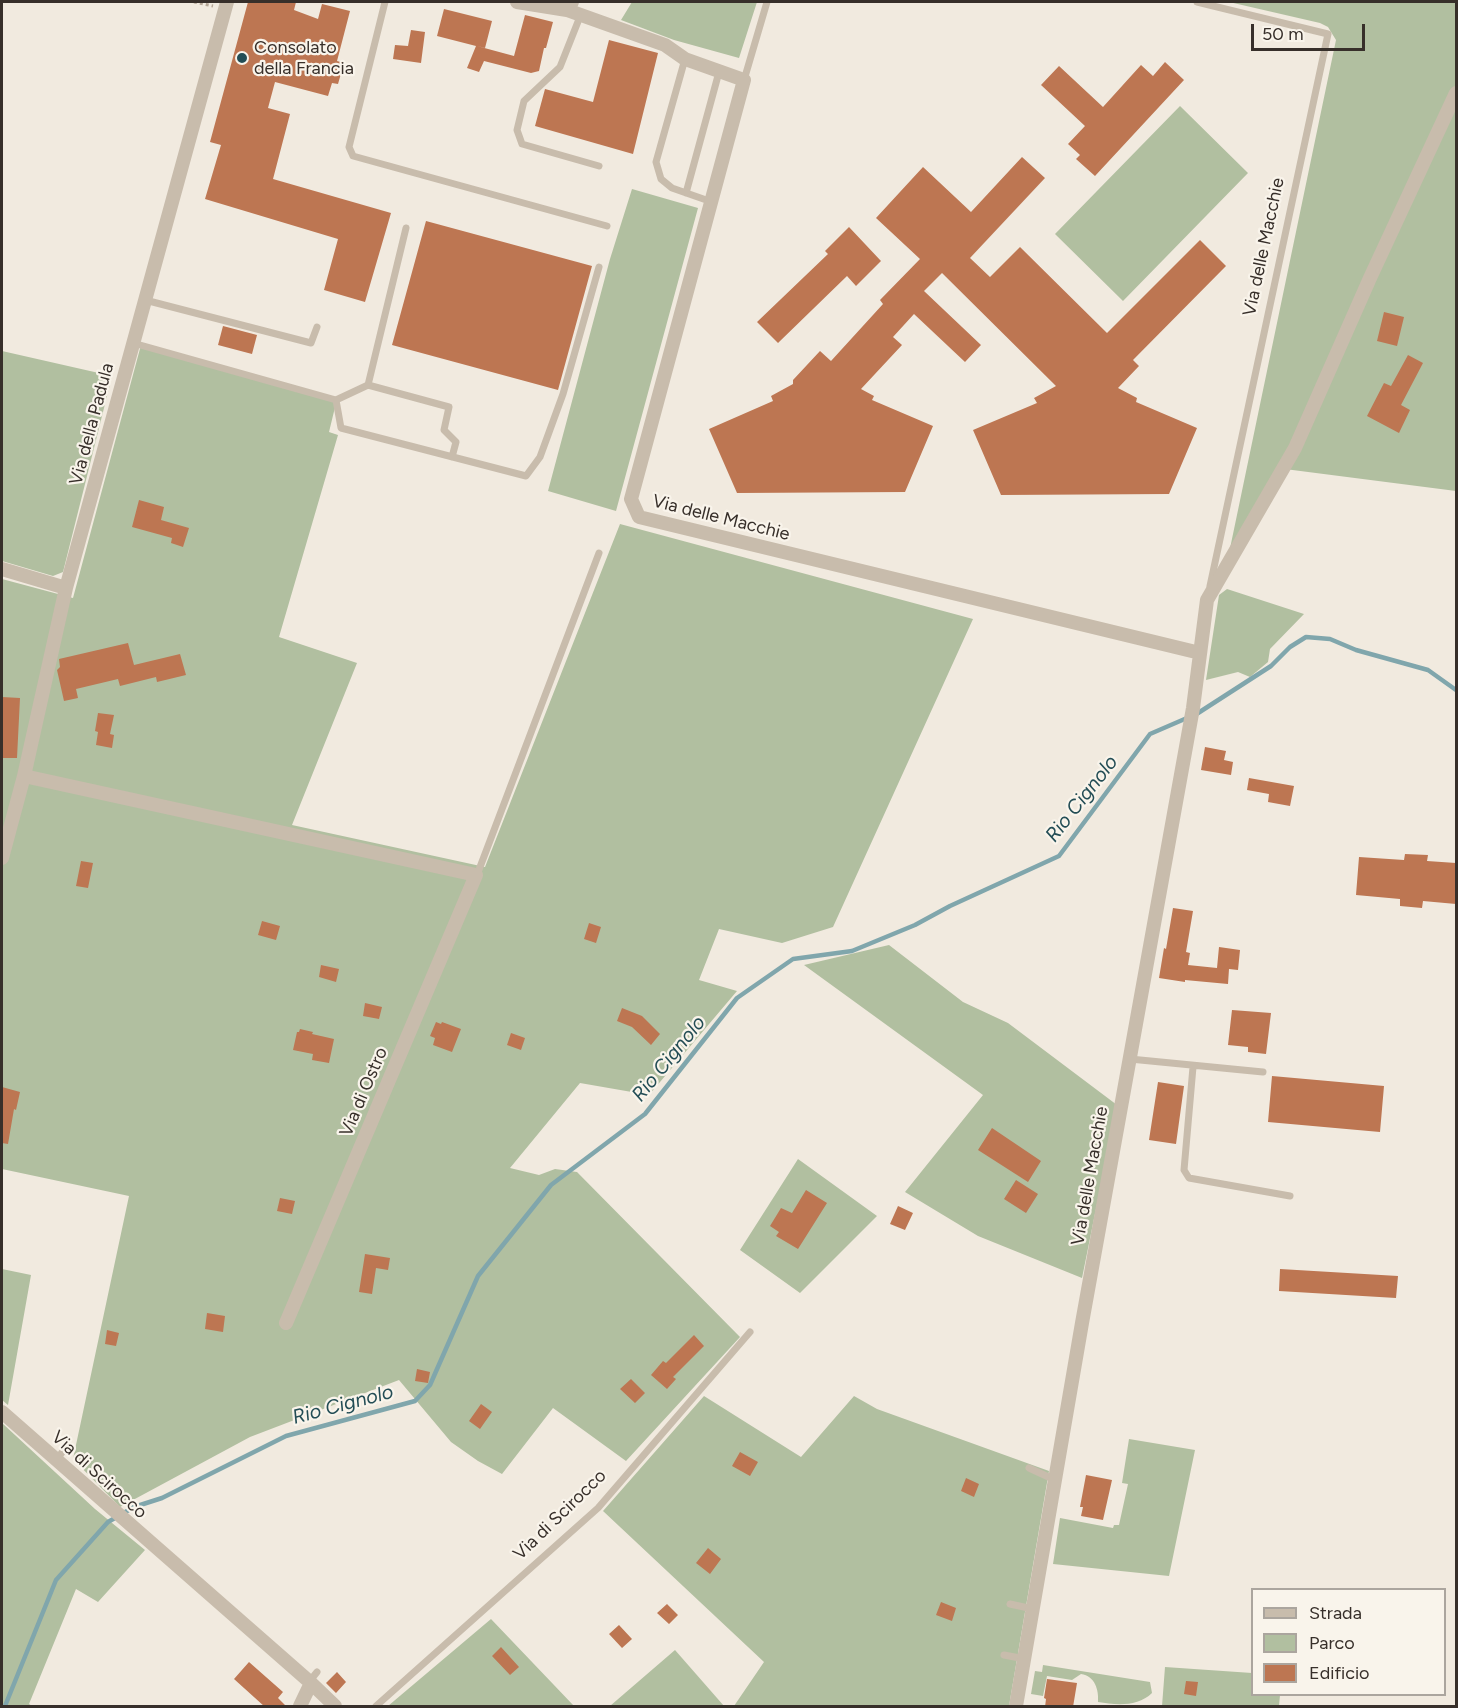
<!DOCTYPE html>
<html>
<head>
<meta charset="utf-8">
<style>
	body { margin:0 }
	#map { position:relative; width:1458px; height:1708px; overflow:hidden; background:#f1eadf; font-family:Figtree,sans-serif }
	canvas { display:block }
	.frame { position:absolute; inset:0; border:3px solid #372f2a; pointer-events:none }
	.legend { position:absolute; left:1251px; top:1588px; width:195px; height:108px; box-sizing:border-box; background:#f9f4eb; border:2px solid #aba59e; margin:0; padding:8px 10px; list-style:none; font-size:18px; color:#372f2a }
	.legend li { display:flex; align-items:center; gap:12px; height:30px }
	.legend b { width:30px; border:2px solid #aba59e }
	.scale { position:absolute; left:1251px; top:24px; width:114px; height:27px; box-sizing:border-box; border:3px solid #372f2a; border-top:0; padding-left:8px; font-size:18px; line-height:21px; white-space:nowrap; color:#372f2a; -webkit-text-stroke:4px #f9f4eb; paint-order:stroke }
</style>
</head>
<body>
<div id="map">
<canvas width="1458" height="1708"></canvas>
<div class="frame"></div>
<ul class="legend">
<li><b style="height:8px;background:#c8bcac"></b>Strada</li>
<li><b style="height:16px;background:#b1bfa0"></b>Parco</li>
<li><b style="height:16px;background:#bd7652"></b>Edificio</li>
</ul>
<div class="scale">50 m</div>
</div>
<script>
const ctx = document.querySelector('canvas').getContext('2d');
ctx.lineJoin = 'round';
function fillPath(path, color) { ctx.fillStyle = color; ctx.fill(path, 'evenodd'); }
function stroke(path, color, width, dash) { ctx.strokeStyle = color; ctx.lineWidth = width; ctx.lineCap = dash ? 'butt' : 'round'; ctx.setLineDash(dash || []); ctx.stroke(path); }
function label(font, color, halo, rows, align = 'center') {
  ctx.font = font + ' Figtree,sans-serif'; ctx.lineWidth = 4.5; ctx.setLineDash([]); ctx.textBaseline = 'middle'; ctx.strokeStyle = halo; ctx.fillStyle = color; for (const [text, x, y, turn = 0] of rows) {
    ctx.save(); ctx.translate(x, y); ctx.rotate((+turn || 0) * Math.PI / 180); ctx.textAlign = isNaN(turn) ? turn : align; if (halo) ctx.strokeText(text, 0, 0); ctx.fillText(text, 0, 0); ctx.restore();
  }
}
fillPath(new Path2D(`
	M632,2H757L739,58L674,40L621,20Z
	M1229,2H1456V491L1277,468L1228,558L1336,40L1328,27L1320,23Z
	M1180,106L1248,173L1123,301L1055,234Z
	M632,189L698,208L616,511L548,491L610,259Z
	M141,345L337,399L329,432L338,435L279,637L357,663L292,825L485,867L620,524L973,619L833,927L782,943L719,929L699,980L737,991L649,1095L580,1083L510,1168L539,1175L555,1169L577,1172L740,1337L626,1461L553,1408L502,1474L478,1461L451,1442L399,1380L250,1437L120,1507L73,1459L129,1196L2,1169V579L73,598Z
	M2,351L112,376L63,572L53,576L2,561Z
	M1227,589L1304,614L1270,649L1268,662L1250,677L1238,672L1206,680L1219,595Z
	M889,945L963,1002L1008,1023L1117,1105L1082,1278L978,1236L905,1192L983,1095L804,965Z
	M798,1159L877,1216L800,1293L740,1250Z
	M2,1269L31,1275L8,1405L2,1400Z
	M704,1396L801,1457L854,1396L877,1409L1049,1471L1009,1706H734L764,1662L603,1511Z
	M2,1423L95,1509L145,1550L98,1602L76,1589L29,1704L32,1706H2Z
	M1129,1439L1195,1450L1169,1576L1053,1564L1060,1518L1113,1528L1114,1525H1119L1128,1484L1122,1483Z
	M491,1619L574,1706H388Z
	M675,1650L724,1706H610Z
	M1043,1665L1150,1682L1152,1693C1138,1707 1116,1705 1098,1702C1099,1690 1095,1676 1081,1674L1072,1680L1047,1676L1043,1696L1031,1694L1035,1671L1042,1672Z
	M1165,1667L1252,1673V1694L1280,1695L1279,1706H1162Z`), '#b1bfa0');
stroke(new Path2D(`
	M1195,715L1271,666L1290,647L1306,637L1330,639L1356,650L1428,670L1456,690
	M5,1706L56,1580L108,1522L134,1507L162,1498L286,1436L415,1401L430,1385L478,1276L551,1185L645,1114L737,998L793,959L852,951L915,925L950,906L1059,856L1150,734L1187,718`), '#80a6ac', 4.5);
fillPath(new Path2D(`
	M248,2H296L294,10L318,19L322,4L350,11L337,61L344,63L338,84L332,83L328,96L275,82L268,108L290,114L273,179L391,213L365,302L324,290L338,239L205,199L221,145L210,142Z
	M444,9L492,21L485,48L477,46L514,56L525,15L553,22L546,48H544L539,71L531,73L484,61L479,72L467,68L476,46L437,36Z
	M411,30L425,32L421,63L393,59L395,45L408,46Z
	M609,40L658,53L633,154L535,126L545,89L593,102Z
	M1165,62L1184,80L1095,176L1076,159L1080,155L1068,144L1085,126L1041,85L1059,66L1103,107L1141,65L1153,76Z
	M1022,157L1045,178L970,258L990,277L1020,247L1107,333L1200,240L1226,266L1133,360L1139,366L1118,388L1137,398L1136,402L1197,428L1169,494L1001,495L973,430L1037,403L1034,398L1056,386L942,273L924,291L981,345L965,362L914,314L893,337L902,345L861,389L874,396L872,400L933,426L905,492L737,493L709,429L773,401L771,396L793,384V380L820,351L831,361L883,304L880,300L920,259L876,218L923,167L971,212Z
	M426,221L592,266L558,390L392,345Z
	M849,227L881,261L856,286L847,276L778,343L757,322L828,254L825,251Z
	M1384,312L1404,317L1397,346L1377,341Z
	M223,326L257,335L252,354L218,345Z
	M1408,355L1423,363L1401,405L1410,410L1399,433L1367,416L1384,383L1391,386Z
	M139,500L164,507L161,520L189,528L183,547L171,543L172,538L132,527Z
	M128,643L134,665L180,654L186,675L157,682L156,677L120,686L118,679L76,689L78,698L64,701L57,670L60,667L59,659Z
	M2,697L20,698L17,758H2Z
	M98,713L114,715L110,734L114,735L112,748L96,745L98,732L95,731Z
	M1205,747L1226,751L1224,760L1233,762L1231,775L1201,770Z
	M1249,778L1294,786L1290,806L1268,802L1269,794L1247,790Z
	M1405,854L1428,855L1427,861L1456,863V904L1423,901L1422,908L1400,906V899L1356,895L1359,857L1404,860Z
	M81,861L93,863L88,888L76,886Z
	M1173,908L1193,911L1186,952L1190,953L1188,965L1217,968L1219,947L1240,950L1238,970L1229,969L1228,984L1185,980V982L1159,978L1164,948L1166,949Z
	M262,921L280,926L276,940L258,935Z
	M589,923L601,927L596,943L584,939Z
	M321,965L339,969L336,982L319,977Z
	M365,1003L382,1007L379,1019L363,1016Z
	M622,1008L642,1016L660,1034L651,1045L632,1027L617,1021Z
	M1232,1010L1271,1013L1266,1054L1248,1052V1047L1228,1045Z
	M436,1022L441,1024L442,1022L461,1029L452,1052L433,1045L435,1038L430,1036Z
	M300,1029L313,1032L312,1034L334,1039L329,1063L312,1060L313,1054L293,1050L297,1032H299Z
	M511,1033L525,1038L521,1050L507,1045Z
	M1272,1076L1384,1086L1380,1132L1268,1122Z
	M1158,1082L1184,1086L1176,1144L1149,1140Z
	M2,1087L20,1092L16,1110L14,1109L8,1144L2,1143Z
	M992,1128L1041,1161L1028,1182L978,1150Z
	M1016,1180L1038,1194L1026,1213L1004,1199Z
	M806,1190L827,1203L798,1249L776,1236L779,1232L770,1226L781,1208L792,1213Z
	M280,1198L295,1201L292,1214L277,1211Z
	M898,1206L913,1213L905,1230L890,1224Z
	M365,1254L390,1258L388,1270L376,1268L372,1294L359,1292Z
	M1280,1269L1398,1276L1396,1298L1279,1291Z
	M207,1313L225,1316L223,1332L205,1329Z
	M107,1330L119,1333L116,1346L105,1344Z
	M694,1335L704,1346L673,1377L676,1379L667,1389L651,1375L663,1361L666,1363Z
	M417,1369L430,1372L428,1383L415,1381Z
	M631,1379L645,1393L635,1403L620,1389Z
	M481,1404L492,1412L480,1429L469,1421Z
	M740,1452L758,1462L750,1476L732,1466Z
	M1086,1475L1112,1480L1103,1520L1081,1516L1083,1507H1080Z
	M966,1478L979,1484L974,1497L961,1491Z
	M708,1548L721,1559L710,1574L696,1563Z
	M941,1602L956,1608L952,1621L936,1615Z
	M667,1604L678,1615L669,1624L657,1613Z
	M619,1625L632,1639L622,1648L609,1634Z
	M501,1647L519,1667L510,1675L492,1656Z
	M249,1662L283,1692L278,1698L287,1707H265L234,1679Z
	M337,1672L346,1682L336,1693L326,1683Z
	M1047,1679L1077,1683L1073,1707H1045L1046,1699L1044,1698Z
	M1186,1681L1198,1682L1196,1696L1184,1694Z`), '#bd7652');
stroke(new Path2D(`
	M194,2L213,6`), '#b4a696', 3, [3, 3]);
stroke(new Path2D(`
	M385,2L349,147L353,156L607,226
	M1197,2L1328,34L1210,586
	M581,14L560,67L524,101L517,130L522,144L599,166
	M685,59L656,162L661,179L672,188L712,202
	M744,80L767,2
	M686,193L719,72
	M145,300L311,343L317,327
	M133,343L336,400L368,385L449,407L444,430L456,442L452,457
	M368,385L406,228
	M336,400L341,428L526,476L540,457L563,394L599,267
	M477,875L599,553
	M1130,1059L1263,1072
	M1193,1067L1184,1170L1189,1178L1290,1196
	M56,1460L64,1450
	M1029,1468L1055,1480
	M1010,1604L1033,1609
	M1004,1655L1025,1659
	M309,1682L317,1672
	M376,1706L598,1508L750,1332`), '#c8bcac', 7);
stroke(new Path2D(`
	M517,2L567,10L572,2
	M567,10L665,45L685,59L744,80L631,499L639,517L1200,653
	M2,569L66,588
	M24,776L476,875L286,1323
	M2,858L24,776L66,588L227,2
	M2,1412L311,1683L335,1706
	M300,1706L311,1683
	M1016,1706L1082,1323L1193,708L1207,600L1295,448L1370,278L1456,93`), '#c8bcac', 14);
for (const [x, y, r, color] of [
	[242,58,6,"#234d55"]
]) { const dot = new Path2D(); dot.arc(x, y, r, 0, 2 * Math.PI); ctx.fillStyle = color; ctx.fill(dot); stroke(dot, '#f9f4eb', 2); }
label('18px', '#372f2a', '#f9f4eb', [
	["Consolato",254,48],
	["della Francia",254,69]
], 'left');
label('18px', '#372f2a', '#f9f4eb', [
	["Via delle Macchie",1264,247,-78],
	["Via della Padula",92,424,-75],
	["Via delle Macchie",721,518,14],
	["Via di Ostro",364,1092,-67],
	["Via delle Macchie",1090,1176,-80],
	["Via di Scirocco",99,1475,42],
	["Via di Scirocco",560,1515,-44]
]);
label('italic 20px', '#234d55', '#f9f4eb', [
	["Rio Cignolo",1082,799,-52],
	["Rio Cignolo",669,1059,-51],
	["Rio Cignolo",343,1405,-15]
]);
</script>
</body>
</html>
